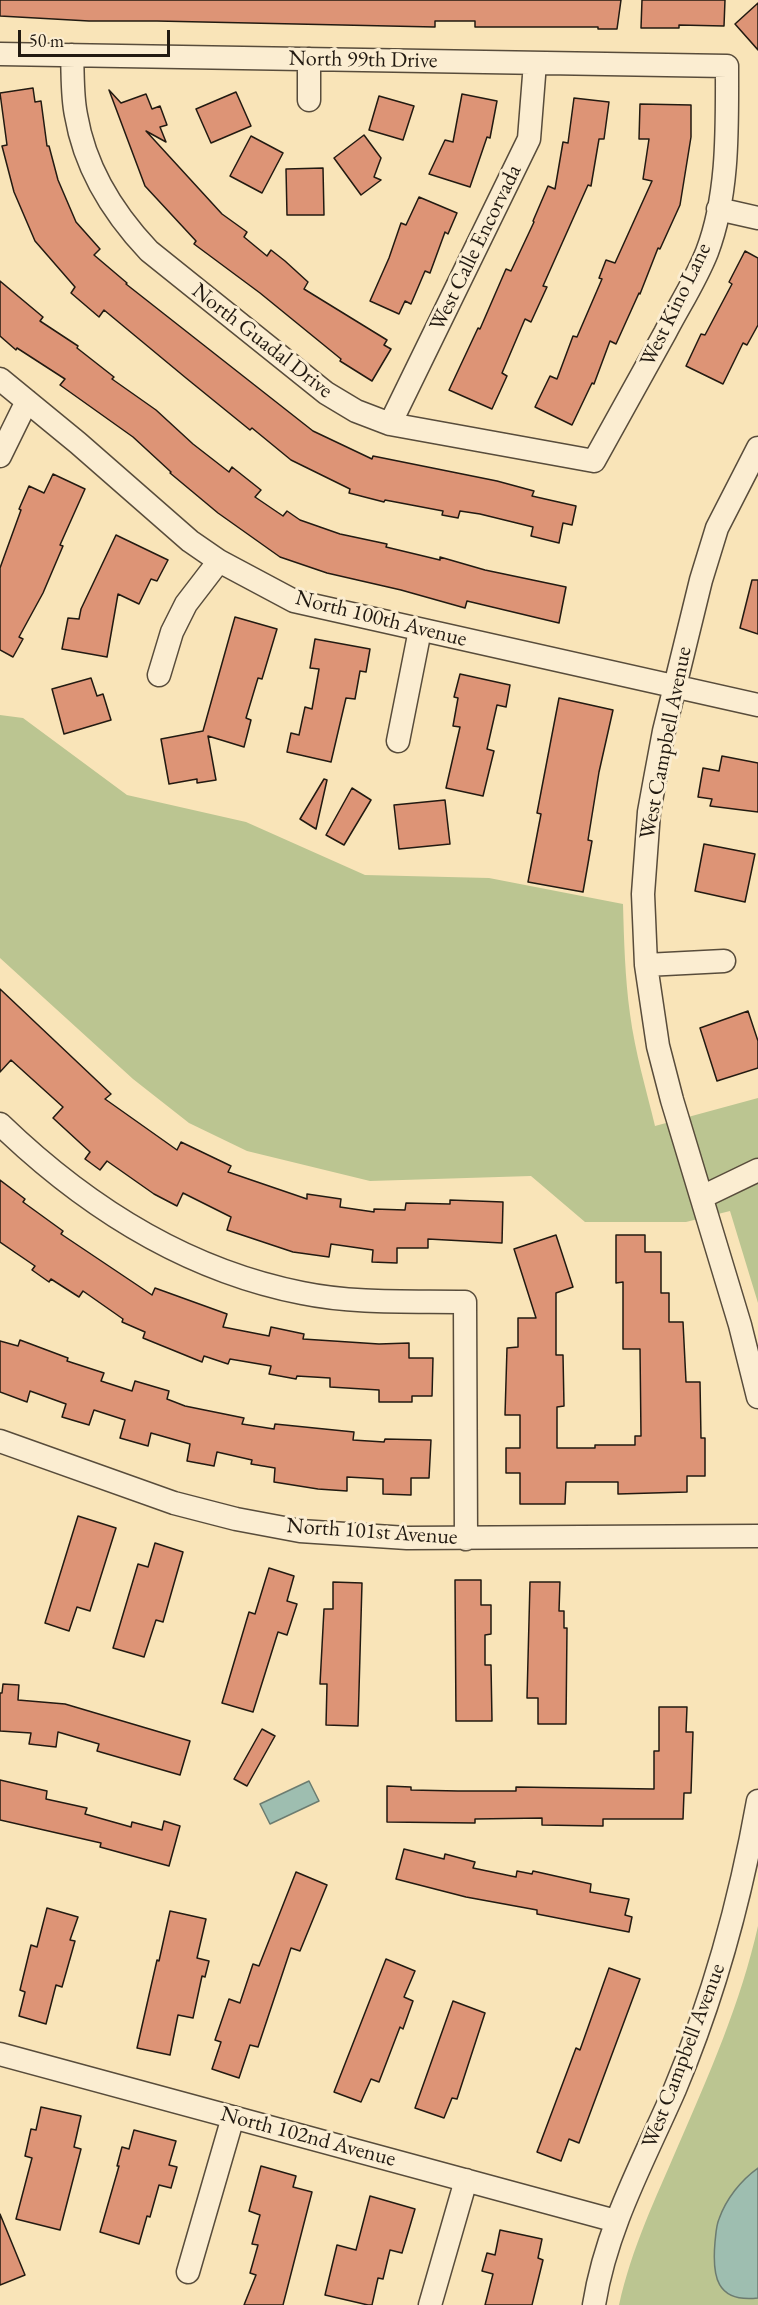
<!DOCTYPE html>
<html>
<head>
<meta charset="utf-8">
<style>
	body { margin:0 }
	#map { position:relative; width:758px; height:2305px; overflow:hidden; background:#f9e4b8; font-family:"EB Garamond",serif }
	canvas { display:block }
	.scale { position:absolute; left:18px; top:30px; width:152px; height:27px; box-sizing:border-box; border:3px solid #221a11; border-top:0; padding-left:8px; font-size:18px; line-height:21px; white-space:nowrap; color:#221a11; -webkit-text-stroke:4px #fbedd1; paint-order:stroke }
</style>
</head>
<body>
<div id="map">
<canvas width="758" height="2305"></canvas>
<div class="scale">50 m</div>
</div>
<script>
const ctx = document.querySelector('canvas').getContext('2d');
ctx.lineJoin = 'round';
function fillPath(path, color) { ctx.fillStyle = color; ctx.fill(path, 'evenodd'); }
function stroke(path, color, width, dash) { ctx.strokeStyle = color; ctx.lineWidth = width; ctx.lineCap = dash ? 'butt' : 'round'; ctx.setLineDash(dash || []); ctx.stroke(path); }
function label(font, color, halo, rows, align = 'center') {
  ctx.font = font + ' "EB Garamond",serif'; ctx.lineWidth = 6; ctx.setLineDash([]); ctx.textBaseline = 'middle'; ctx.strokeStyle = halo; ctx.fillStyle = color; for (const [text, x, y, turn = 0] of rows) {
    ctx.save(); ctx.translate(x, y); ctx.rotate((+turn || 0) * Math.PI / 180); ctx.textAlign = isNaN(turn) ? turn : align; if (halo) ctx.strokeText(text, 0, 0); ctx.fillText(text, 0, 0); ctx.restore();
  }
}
fillPath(new Path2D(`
	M0,715L23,718L127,795L246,822L365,875L489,878L623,904C624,941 625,977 630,1014C635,1052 646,1089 655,1126L758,1098V1303L730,1211L686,1222H585L531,1176L370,1181L247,1151L189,1123L133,1079L0,958Z
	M758,1926V2305H619C632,2247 655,2200 678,2146C709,2075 741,2002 758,1926Z`), '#bbc591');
const water = new Path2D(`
	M309,1781L319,1801L270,1824L260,1804Z
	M758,2168V2298C716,2303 712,2276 715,2242C716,2234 716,2226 719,2219C726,2199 741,2180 758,2168Z`);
fillPath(water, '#9ebeb0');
stroke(water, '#6c7c70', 1.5);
const building = new Path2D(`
	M0,0H621L617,29H598V27H475V21H435V27L157,21H89L0,16Z
	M642,0H725L724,26L679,25V28H641Z
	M758,3V50L735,24Z
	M33,88L35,102L41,101L47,146H49L58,180L76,222L100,249L94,255L127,283L126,284L313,431L372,459L373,456L497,481L534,491L532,496L576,506L572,525L563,523L559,543L531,536L533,527L480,514L460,511L458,518L442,515L443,511L385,500L384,502L349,493L350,489L291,460L252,428L250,430L186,378L104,310L99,317L71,293L75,287L35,241L14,192L2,146L7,145L0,93Z
	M109,90L121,103L146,94L152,109L160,106L167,125L160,127L166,142L146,131L222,214L247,232L244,237L267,256L271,250L285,261L308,282L304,289L387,340L384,345L391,349L372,381L340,361L341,359L260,293L194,244L196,241L145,186Z
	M236,92L251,126L211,143L196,109Z
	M462,94L497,101L490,138L487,137L470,187L429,174L445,140L453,142Z
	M379,96L414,106L403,140L369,130Z
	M574,98L609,102L604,139H599L591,186L588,185L543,286L547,287L531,322L525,319L502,373L507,376L492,409L449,390L478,328L480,329L506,269L511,271L534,222L533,221L548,186L555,189L563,142L568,143Z
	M640,104L691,105V137L680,205L660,249L658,248L640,294L639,293L616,344L610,341L594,384L592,383L572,425L535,407L550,376L557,379L573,336L577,337L602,279L599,278L606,260L615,263L652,181L643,179L649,139H639Z
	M364,135L381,158L374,177L381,180L361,195L334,158Z
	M251,136L283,153L262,193L230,176Z
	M323,168L324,215H287L286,169Z
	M419,197L457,213L448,234L445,232L430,273L425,271L411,304L405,301L399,314L370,301L389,258L401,223L406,225Z
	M745,251L758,258V325L747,345L743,343L723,384L686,366L701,334L705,335L732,284L729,282Z
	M0,281L43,317L40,321L78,346L77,348L114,377L112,379L156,410L193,444L229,472L232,467L261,490L255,497L283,516L287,511L300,520L340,534L387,544L386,547L440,560V557L485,570L566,587L559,623L467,601L465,608L401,590L327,573L280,557L218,513L170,473L171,472L133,437L60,385L65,379L17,348L16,350L0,336Z
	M53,474L85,489L60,545L63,546L43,593L19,637L23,639L13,657L0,650V568L21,510L19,509L29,486L44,493Z
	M116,535L168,560L157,581L151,579L139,604L118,594L107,657L62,649L68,618L79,619L81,609Z
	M752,580H758V634L740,628Z
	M235,617L277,629L262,679L258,678L246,718L251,720L244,747L208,736L216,780L197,783V779L169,784L161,739L203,731Z
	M315,639L370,649L366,672L360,671L355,699L346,698L331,762L287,752L291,733L299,735L305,707L312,709L319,669L310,668Z
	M460,674L510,685L506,707L497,705L487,749L494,751L483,796L446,788L460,727L453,726L458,698L454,697Z
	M91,678L97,696L103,694L111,720L64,734L52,689Z
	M559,698L613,710L599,772L588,840L592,841L583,892L528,882L541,814L537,813Z
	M722,756L758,763V812L710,806L712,799L698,797L703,768L719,771Z
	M324,779L327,780L316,829L300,819Z
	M352,788L371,800L344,845L326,835Z
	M445,800L450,844L399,849L394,805Z
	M704,844L755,854L745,902L695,891Z
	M0,989L111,1094L105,1099L177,1150L181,1142L231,1166L228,1172L307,1199V1194L341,1199L340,1207L374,1212V1209L405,1210L406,1203L450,1204V1200L503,1202L502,1243L428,1239V1248H397V1263L372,1262L373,1250L331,1244L329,1257L293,1252L227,1230L231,1217L183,1193L177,1206L154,1194L107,1161L100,1170L85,1159L90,1152L53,1118L63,1107L11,1060L0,1072Z
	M748,1011L758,1041V1068L717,1081L700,1028Z
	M0,1180L25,1199L23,1202L63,1231L61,1234L152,1295L155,1288L227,1314L223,1327L269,1336L271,1327L304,1334L303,1339L379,1344L409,1343V1358H433L432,1396H412V1402H379V1390L330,1387V1378L297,1376L296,1379L269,1374L271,1366L230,1359L228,1364L204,1356L202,1362L143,1338L145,1332L122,1322L123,1319L83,1291L79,1297L51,1279L49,1282L32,1270L35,1266L0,1242Z
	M556,1235L573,1287L556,1293V1355H563L564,1406L557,1407V1448H595V1445H635V1436H641L640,1349H623V1282L616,1283V1235H645V1252H661V1293H669V1322H683L686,1382H700L701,1438H705V1476H687V1492L618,1494V1482H566L565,1504H520V1473H506V1448H520V1415H505L507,1348L518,1347V1318H536L514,1249Z
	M20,1340L68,1358L67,1361L104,1373L101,1381L132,1391L135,1381L169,1391L167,1399L185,1406L244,1418L242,1424L274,1429L275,1424L354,1432L353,1440L384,1442L385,1439L431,1440L429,1478H411V1495L383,1494V1479L347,1477V1491L318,1489L274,1482L275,1468L251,1464L252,1460L217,1452L214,1466L187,1461L190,1444L151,1433L148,1446L120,1438L125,1420L94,1410L89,1425L62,1417L66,1404L30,1391L27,1402L0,1392V1341L18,1346Z
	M78,1516L116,1528L90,1611L77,1607L69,1631L45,1623Z
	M155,1543L183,1552L163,1622L156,1620L144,1657L113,1648L138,1564L148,1567Z
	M269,1568L294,1576L287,1601L297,1604L287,1635L278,1632L253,1712L222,1703L249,1612L255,1614Z
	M455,1580H481V1605H491V1634L485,1635V1665H491L492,1721H456Z
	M333,1582L362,1583L358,1726L326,1725L327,1684H320L324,1609H333Z
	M530,1582H560L559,1611H564V1628H567L566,1724H538V1698H527Z
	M3,1684L19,1685L18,1700L65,1704L190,1741L180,1775L97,1751L99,1744L58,1732L56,1747L29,1744L31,1733L0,1731V1693H2Z
	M659,1707H687L686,1732H693L691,1793H684L683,1819H603V1826L542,1825V1818L475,1819V1823L387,1822V1786L411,1787V1790L458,1791H516V1787L654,1789V1751H659Z
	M262,1729L275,1736L247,1786L234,1779Z
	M0,1780L47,1791L46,1799L87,1808L85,1814L131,1827L132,1822L162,1830L164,1821L180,1826L169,1866L100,1847L101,1843L0,1820Z
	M404,1849L444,1859L445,1854L475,1862L473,1868L516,1877L517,1871L532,1874L533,1871L591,1884L590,1892L629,1899L625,1915L632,1917L629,1932L537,1914V1910L466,1897L396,1879Z
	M296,1872L327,1885L300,1951L291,1948L258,2047L250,2045L239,2078L212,2069L221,2042L215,2040L229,1999L240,2003L253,1964L259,1966Z
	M47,1908L78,1917L70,1940L75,1941L62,1987L56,1985L46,2024L19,2016L25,1992L20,1990L31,1945L37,1947Z
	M170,1911L206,1919L197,1958L209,1961L205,1977L202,1976L193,2018L178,2015L170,2055L137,2048L157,1960L159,1961Z
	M386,1959L415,1971L404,1997L413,2001L403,2029L400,2027L379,2082L371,2079L361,2102L334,2092Z
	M609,1968L640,1979L579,2143L569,2139L561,2161L537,2152L576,2048L580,2050Z
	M453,2001L485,2013L457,2099L452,2098L444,2118L415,2108Z
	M41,2107L81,2116L74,2147L81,2149L60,2230L16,2219L32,2158L25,2156L31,2129L36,2130Z
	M134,2130L176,2141L169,2165L177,2167L171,2188L159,2185L150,2217L147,2216L139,2244L100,2232L119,2166H117L122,2147L129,2149Z
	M261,2166L296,2176L293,2187L312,2192L283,2305H244L256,2275L250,2273L258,2245L252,2244L260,2215L249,2211Z
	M370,2196L415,2209L402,2253L390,2250L383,2279L378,2278L372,2305H368L325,2295L337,2245L356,2250Z
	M0,2214L25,2275L0,2285Z
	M500,2230L542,2239L538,2258L543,2260L532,2305H485L493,2274L482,2271L487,2253L495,2255Z`);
fillPath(building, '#dd9476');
stroke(building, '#221a11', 1.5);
const minor = new Path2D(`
	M0,54C242,58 484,62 727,66C727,127 729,194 707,252C696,280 679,306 665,333C641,376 618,418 594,461L390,424L356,411L326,393L149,251C113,213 85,168 76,115C72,96 73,75 72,55
	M309,100V59
	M718,209L758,218
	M0,379L78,443L190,541L219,561L294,601L758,705
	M390,424L529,139L535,63
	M758,448L717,528L701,580L664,731L655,779L649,812L643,894L646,965L658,1046L672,1100L740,1325L758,1397
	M0,456L27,401
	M159,675L172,632L186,604L219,561
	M398,741L420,630
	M646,965L724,961
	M0,1124C85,1206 185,1270 302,1293C355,1304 412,1301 465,1302L466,1539
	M702,1197L758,1170
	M0,1441L174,1503L236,1519L300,1531L407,1538L758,1536
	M0,2054L616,2221
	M188,2272L233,2117
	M430,2305L466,2180
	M594,2305C606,2228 644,2160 675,2089C715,1994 740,1902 758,1801`);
stroke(minor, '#584c3b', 25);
stroke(minor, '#fbedd1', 22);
label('22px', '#221a11', '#fbedd1', [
	["North 99th Drive",363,60,1],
	["West Calle Encorvada",476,248,-64],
	["West Kino Lane",676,305,-64],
	["North Guadal Drive",262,341,38],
	["North 100th Avenue",381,619,14],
	["West Campbell Avenue",666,743,-79],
	["North 101st Avenue",372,1532,4],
	["West Campbell Avenue",684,2056,-69],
	["North 102nd Avenue",308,2137,15]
]);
</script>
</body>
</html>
